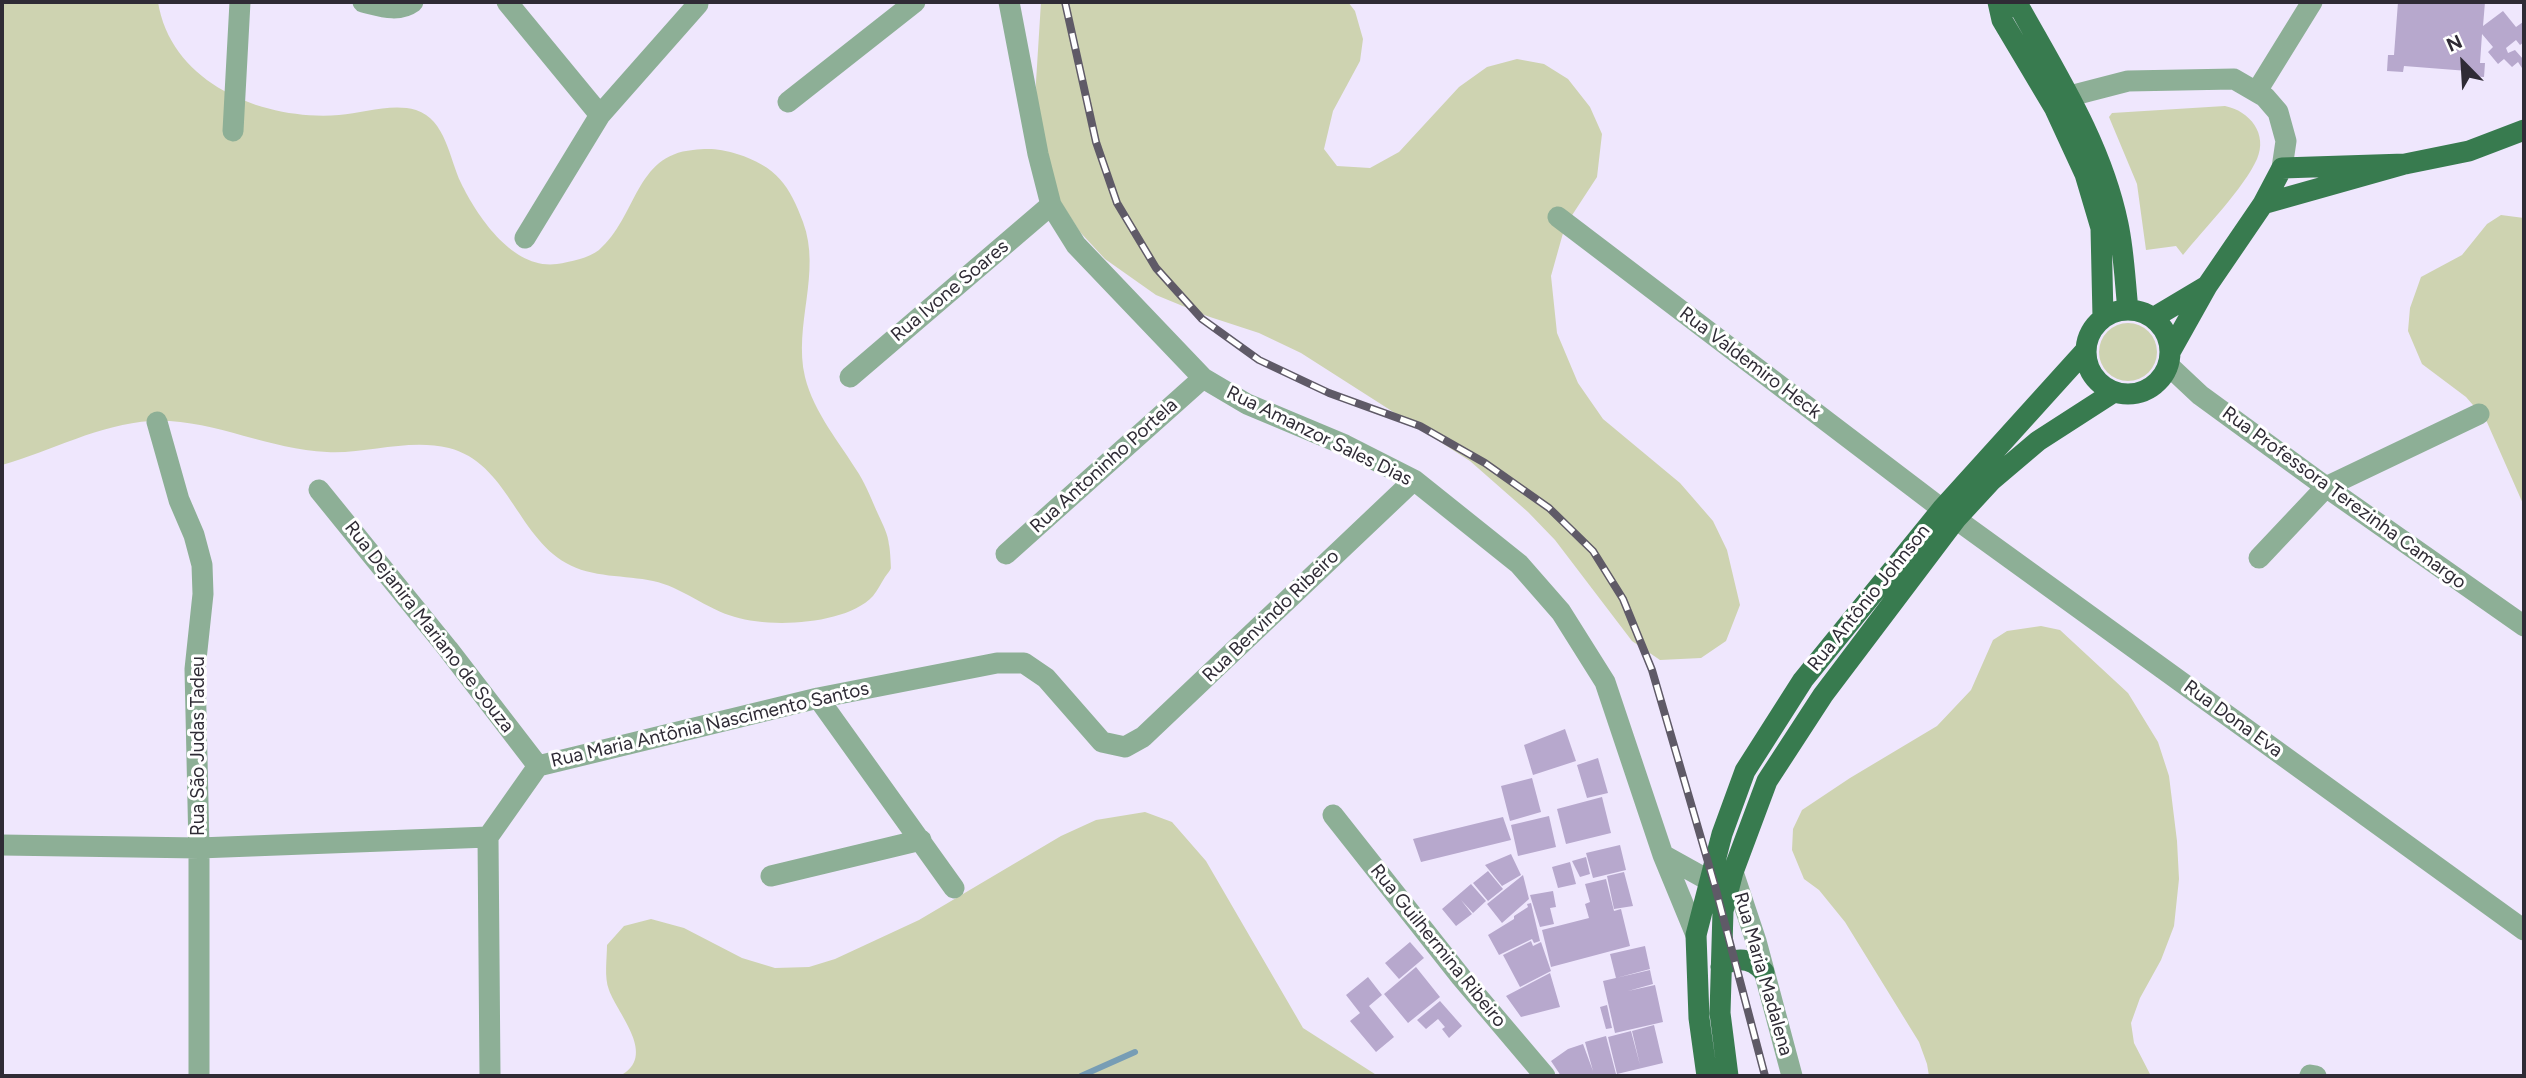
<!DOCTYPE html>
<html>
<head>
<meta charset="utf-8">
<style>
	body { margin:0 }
	#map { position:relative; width:2526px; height:1078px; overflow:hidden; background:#efe7fd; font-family:Figtree,sans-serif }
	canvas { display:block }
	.frame { position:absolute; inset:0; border:4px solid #2f2b35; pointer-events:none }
	.north { position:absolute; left:2428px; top:28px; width:70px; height:70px; -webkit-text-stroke:5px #fff; paint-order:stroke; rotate:336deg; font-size:19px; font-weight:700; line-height:28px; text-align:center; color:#2f2b35 }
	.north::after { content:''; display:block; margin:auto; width:24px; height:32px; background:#2f2b35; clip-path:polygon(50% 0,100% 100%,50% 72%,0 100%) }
</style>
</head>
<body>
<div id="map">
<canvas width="2526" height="1078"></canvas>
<div class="frame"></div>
<div class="north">N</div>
</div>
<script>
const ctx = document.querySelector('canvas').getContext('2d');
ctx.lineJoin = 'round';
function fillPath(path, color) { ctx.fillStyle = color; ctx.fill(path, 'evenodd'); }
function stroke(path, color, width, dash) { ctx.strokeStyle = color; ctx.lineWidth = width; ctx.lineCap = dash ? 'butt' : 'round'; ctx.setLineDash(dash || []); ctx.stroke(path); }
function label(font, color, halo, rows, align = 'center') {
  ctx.font = font + ' Figtree,sans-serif'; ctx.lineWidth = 6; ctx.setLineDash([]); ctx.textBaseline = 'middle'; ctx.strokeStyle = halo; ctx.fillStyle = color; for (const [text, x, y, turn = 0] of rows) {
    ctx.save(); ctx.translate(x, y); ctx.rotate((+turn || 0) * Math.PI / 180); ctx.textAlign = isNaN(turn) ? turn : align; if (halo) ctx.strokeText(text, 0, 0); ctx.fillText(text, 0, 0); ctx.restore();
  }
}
fillPath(new Path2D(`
	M2,2H158C171,84 264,121 339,115C363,113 392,103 416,110C446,120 449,158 461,183C478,218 514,270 557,264C570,262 589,258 599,250C637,217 635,155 693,150C710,148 721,149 737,154C776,166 790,186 803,222C822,273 793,325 805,377C814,413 840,443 859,474C867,487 872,501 878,514C883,525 888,534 889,545C890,547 891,566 891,568C890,571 887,574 885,577C881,583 878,590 873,596C846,625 770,628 735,617C706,609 682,587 653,581C626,575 591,578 566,563C517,535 507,463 449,448C408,438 368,454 327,452C268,450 211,418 151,421C100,424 51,451 2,465Z
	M1041,2H1348L1355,11L1363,39L1360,61L1333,111L1324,149L1337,166L1370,168L1399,152L1459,87L1487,67L1517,59L1544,64L1568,79L1590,107L1602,134L1597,177L1565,226L1551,276L1557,333L1578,383L1603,419L1680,483L1713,521L1727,550L1740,605L1726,641L1701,658L1660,660L1632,641L1555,540L1528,512L1470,461L1301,353L1259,333L1207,316L1156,295L1105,259L1080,232L1057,196L1037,139L1036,82Z
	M2225,106C2250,111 2268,134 2257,159C2244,188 2204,229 2183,255L2176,246L2146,250L2137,184L2109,117L2112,113Z
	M2501,215L2524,218V506L2486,420L2466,397L2422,364L2408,331L2410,308L2421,277L2462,255L2487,224Z
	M2099 352a29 29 0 1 1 58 0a29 29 0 1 1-58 0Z
	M2041,626L2060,630L2128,693L2158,742L2169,776L2177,841L2179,879L2174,926L2161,960L2140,998L2131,1023L2134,1043L2151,1076H1929L1927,1064L1919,1042L1845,922L1819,890L1804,879L1792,850L1793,829L1802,810L1850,778L1937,726L1971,690L1993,640L2007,631Z
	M1145,812L1172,822L1206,861L1303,1028L1378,1076H620C658,1056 618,1015 609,990C604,977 607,959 607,945L624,926L651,919L684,928L742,958L775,968L809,967L835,959L919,920L1061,836L1096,820Z`), '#ced3b1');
stroke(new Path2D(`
	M1081,1076L1135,1052`), '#779db5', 6);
fillPath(new Path2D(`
	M2398,2H2485L2483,26L2503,11L2516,27L2523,22L2524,42L2520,45L2516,40L2506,48L2508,53L2515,50L2523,59L2524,57V71L2518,62L2512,67L2504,59L2498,64L2488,52L2493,47L2482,34L2480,63H2485L2484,77L2468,76V71L2404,66L2403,72L2387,71L2388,55H2394Z
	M1565,729L1576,761L1533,775L1524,745Z
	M1598,758L1608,793L1587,798L1577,765Z
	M1532,778L1541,812L1510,821L1501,786Z
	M1602,797L1611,833L1566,844L1557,809Z
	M1549,816L1556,847L1518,856L1511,825Z
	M1503,817L1511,840L1421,862L1413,839Z
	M1620,845L1626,870L1593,878L1586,853Z
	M1511,854L1521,875L1502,886L1485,865Z
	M1586,857L1590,874L1580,877L1572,861Z
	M1570,862L1576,884L1558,888L1552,867Z
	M1488,871L1503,889L1488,901L1473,883Z
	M1624,872L1633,906L1614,909L1607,876Z
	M1523,875L1529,899L1502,923L1487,904Z
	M1606,879L1614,911L1621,909L1630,946L1551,967L1542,930L1589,918L1585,904L1590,902L1585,884Z
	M1471,884L1486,901L1473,913L1461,900L1472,914L1456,926L1442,909Z
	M1553,891L1556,907L1550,908L1554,924L1540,927L1530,895Z
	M1531,903L1540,941L1534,943L1532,939L1499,955L1488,935L1514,919V916L1528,907L1527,904Z
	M1531,941L1533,946L1541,942L1551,971L1520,987L1503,955Z
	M1410,942L1424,958L1399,979L1385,963Z
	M1645,946L1650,969L1616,978L1610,954Z
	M1416,967L1440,997L1408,1023L1384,994Z
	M1650,970L1653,984L1628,991L1655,985L1663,1022L1615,1033L1603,981Z
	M1550,973L1560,1007L1521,1017L1506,996Z
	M1368,977L1382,995L1369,1006L1394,1037L1376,1052L1350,1021L1360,1013L1346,995Z
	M1440,1001L1462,1026L1449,1038L1442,1029L1445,1027L1438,1019L1426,1029L1417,1020Z
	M1607,1005L1612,1028L1606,1029L1600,1007Z
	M1654,1025L1663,1063L1617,1074L1608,1037L1631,1031L1640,1065L1632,1031Z
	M1606,1036L1616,1074L1561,1076L1551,1061L1568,1049L1583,1044L1593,1071L1585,1042Z`), '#b7a8cd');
stroke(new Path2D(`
	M363,2C380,6 398,13 413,2
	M507,2L600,115
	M1009,2L1038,154L1051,205L1076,245L1203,378L1247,404L1345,445L1414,480L1519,564L1561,612L1605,682L1663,855L1696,935
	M2257,91L2312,2
	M2070,96L2128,81L2234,79L2265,97L2278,112L2286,141L2282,168
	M788,102L915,2
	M233,131L240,2
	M1558,217L1942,509L2524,930
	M525,238L600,115L698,4
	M2168,365L2200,395L2326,487L2524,626
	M850,377L1051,205
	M157,422L179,500L194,535L202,565L203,594L195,669L199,848V1076
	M319,490L448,649L538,766
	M1006,554L1203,378
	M2259,558L2326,487L2479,414
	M818,698L954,888
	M1333,815L1461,977L1545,1076
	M488,837L490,1076
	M2,845L199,848L488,837L538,766L818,698L997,663H1024L1046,678L1102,742L1125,747L1143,737L1414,480
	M1663,855L1708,880
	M1733,872L1756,941L1792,1076
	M771,876L921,840
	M2310,1075L2316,1076`), '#8daf96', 21);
stroke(new Path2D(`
	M1998,2L2002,20L2055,109L2085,174L2101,228L2103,317
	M2009,2L2021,10C2059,78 2102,146 2118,224C2124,252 2125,282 2128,310
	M2263,204L2405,164L2469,151L2524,130
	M2086 352a42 42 0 1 1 84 0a42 42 0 1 1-84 0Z
	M2153,318L2205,287
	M2170,352L2207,286L2263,204L2282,168L2405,164
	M1721,967C1736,956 1752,958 1764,972
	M1707,1076L1699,1018L1696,935L1722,834L1745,771L1803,680L1942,509L2085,351
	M1728,1076L1720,1013L1723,911L1733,872L1767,781L1823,695L1956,519L1992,480L2038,441L2114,392`), '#387b4f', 21);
const rail = new Path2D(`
	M1065,2L1096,142L1117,203L1156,268L1202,319L1259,360L1329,393L1420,426L1485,463L1549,508L1593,551L1623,599L1652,670L1715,886L1765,1076`);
stroke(rail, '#5f5a67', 8);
stroke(rail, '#fff', 5, [16]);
label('19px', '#2f2b35', '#fff', [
	["Rua Ivone Soares",950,291,-40],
	["Rua Valdemiro Heck",1750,363,37],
	["Rua Amanzor Sales Dias",1319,436,26],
	["Rua Antoninho Portela",1104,466,-42],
	["Rua Professora Terezinha Camargo",2344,498,36],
	["Rua Antônio Johnson",1869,598,-51],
	["Rua Benvindo Ribeiro",1271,616,-44],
	["Rua Dejanira Mariano de Souza",429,627,52],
	["Rua Dona Eva",2233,719,36],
	["Rua Maria Antônia Nascimento Santos",710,725,-13],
	["Rua São Judas Tadeu",198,746,-90],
	["Rua Guilhermina Ribeiro",1438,946,51],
	["Rua Maria Madalena",1763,974,74]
]);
</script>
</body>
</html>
